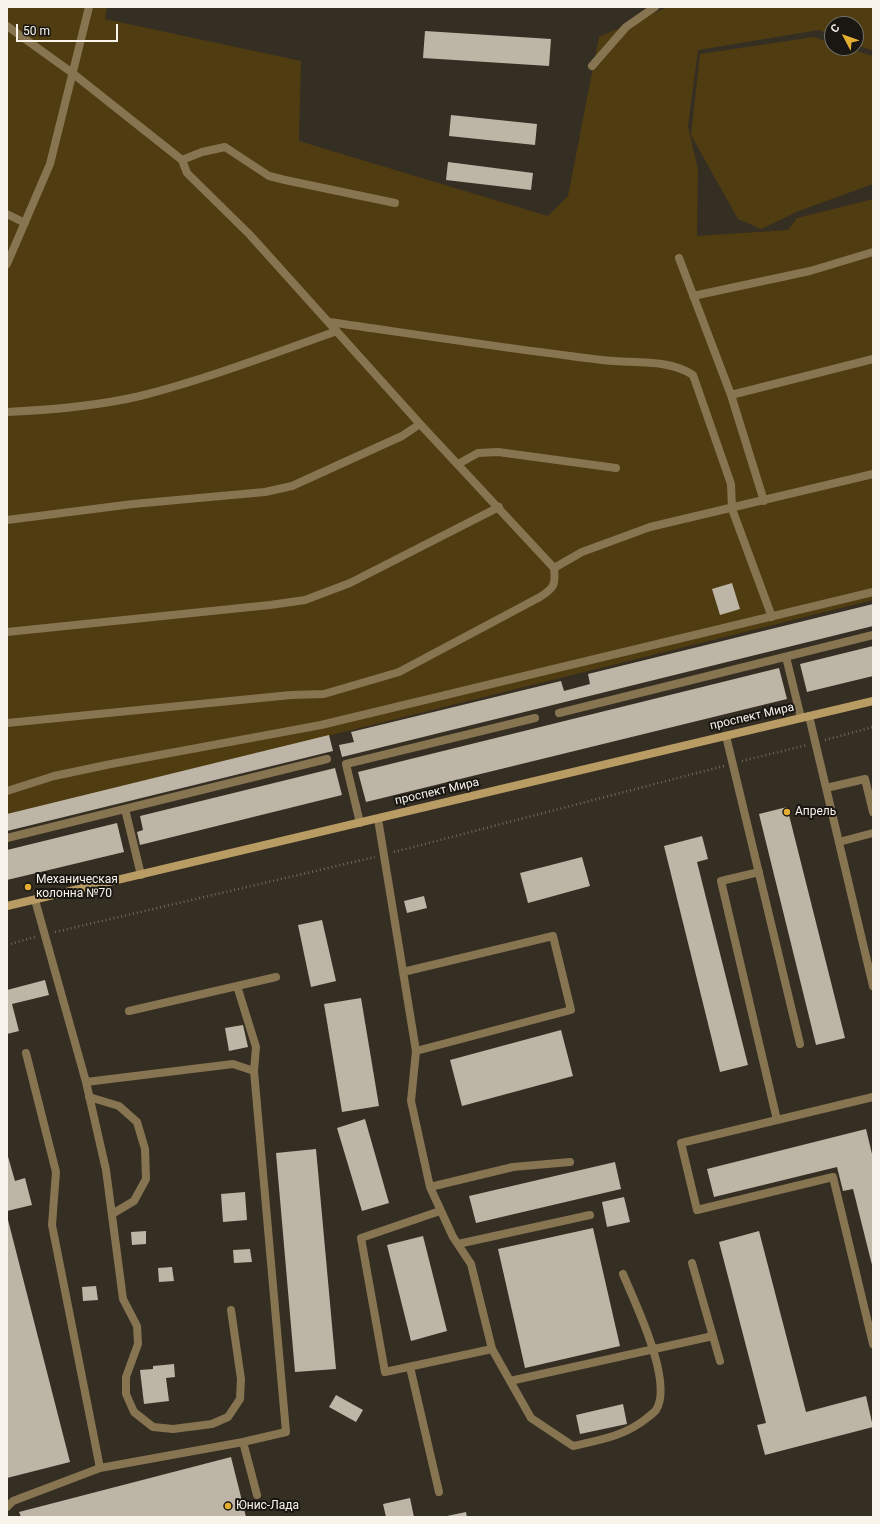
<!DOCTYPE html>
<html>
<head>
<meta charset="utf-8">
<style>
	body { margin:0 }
	#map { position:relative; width:880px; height:1524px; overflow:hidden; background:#352e23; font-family:Roboto,sans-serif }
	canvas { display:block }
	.frame { position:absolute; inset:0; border:8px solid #f8f4ec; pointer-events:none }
	.north { position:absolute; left:824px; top:16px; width:40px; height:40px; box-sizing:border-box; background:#1a1712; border:1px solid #736f69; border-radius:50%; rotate:311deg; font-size:11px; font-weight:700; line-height:16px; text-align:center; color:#f8f4ec }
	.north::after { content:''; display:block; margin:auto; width:14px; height:18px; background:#e4ae35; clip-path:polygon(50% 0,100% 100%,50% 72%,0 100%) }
	.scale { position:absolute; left:16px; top:24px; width:102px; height:18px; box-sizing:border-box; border:2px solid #f8f4ec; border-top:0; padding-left:5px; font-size:12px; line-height:14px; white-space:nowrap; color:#f8f4ec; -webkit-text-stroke:3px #1a1712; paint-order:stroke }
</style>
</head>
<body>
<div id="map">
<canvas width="880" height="1524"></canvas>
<div class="frame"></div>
<div class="north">С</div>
<div class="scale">50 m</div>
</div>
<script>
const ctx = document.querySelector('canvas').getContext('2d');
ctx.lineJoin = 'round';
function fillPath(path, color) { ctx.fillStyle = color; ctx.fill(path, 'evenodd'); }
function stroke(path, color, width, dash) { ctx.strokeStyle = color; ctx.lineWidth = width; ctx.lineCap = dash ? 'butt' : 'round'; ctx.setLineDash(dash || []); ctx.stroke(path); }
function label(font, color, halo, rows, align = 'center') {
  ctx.font = font + ' Roboto,sans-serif'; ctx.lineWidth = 4; ctx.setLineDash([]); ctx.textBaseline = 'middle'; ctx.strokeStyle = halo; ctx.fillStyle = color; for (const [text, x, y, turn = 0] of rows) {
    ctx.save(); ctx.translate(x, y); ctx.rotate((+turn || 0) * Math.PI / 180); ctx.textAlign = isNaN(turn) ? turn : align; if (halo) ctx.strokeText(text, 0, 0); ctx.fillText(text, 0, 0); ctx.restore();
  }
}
fillPath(new Path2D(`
	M7,7H107L105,19L301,61L299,141L548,216L568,196L599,37L668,7H873V51L856,44V24H832V35L819,30L698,50L688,126L698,170L697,236L788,230L797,218L873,199V600L7,816Z
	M814,37L832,43V48H847L873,56V184L799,211L761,229L738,219L691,135L700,54Z`), '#4f3c11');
fillPath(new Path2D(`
	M425,31L551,39L549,66L423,58Z
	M451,115L537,124L535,145L449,136Z
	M448,162L533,173L531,190L446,180Z
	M732,583L740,609L720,615L712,589Z
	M873,604V626L342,757L339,745L354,742L351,732L561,681L564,691L590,684L588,674Z
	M873,646V676L807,692L800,664Z
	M779,668L787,699L366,802L358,772Z
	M329,735L333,751L7,831V814Z
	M335,768L342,795L140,845L137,832L143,830L140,816Z
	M787,807L845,1038L816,1045L759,814Z
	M117,823L124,852L7,880V850Z
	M702,836L708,859L697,862L748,1065L720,1072L664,846Z
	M582,857L590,886L528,903L520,873Z
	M424,896L427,908L407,913L404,901Z
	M322,920L336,981L311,987L298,925Z
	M45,980L49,995L12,1004L19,1031L7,1034V990Z
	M361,998L379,1106L342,1112L324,1004Z
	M243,1025L248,1047L229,1051L225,1028Z
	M561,1030L573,1076L462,1106L450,1060Z
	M365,1119L389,1203L362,1211L337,1128Z
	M866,1129L873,1158V1269L853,1189L843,1191L837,1167L714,1197L707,1169Z
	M316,1149L336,1369L295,1372L276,1153Z
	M7,1153L15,1181L25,1178L32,1205L7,1211Z
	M615,1162L621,1189L476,1223L469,1196Z
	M245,1192L247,1220L223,1222L221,1194Z
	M624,1197L630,1222L607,1227L602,1202Z
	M7,1216L70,1462L7,1478Z
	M593,1228L620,1346L525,1368L498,1249Z
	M146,1231V1244L132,1245L131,1232Z
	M759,1231L806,1412L866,1396L873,1427L765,1455L757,1425L766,1423L719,1242Z
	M423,1236L447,1331L411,1341L387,1245Z
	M250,1249L252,1262L234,1263L233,1250Z
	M172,1267L174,1281L159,1282L158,1268Z
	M96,1286L98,1300L83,1301L82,1287Z
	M174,1364L175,1377L166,1378L169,1401L144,1404L140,1370L153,1369V1366Z
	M336,1395L363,1410L356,1422L329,1407Z
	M623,1404L627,1424L580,1434L576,1415Z
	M231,1457L246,1517H21L19,1512Z
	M410,1498L414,1517H386L383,1504Z
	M466,1512L467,1517H447V1516Z`), '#bdb5a6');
stroke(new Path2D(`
	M825,740L873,727
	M742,761L807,745
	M394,852L724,766
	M55,932L375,857
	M7,945L35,937`), '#706a60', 2.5, [1, 3]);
stroke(new Path2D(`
	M7,26L71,72L182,160L187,173L250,235L420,424L554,568C556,585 554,588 540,597L399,672L324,694L291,695L7,723
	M182,160L202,152L225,147L269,176L285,180L395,203
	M7,214L25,223
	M679,258L731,395L764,501
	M7,264L50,164L89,7
	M693,296L810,271L873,252
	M329,322C420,335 511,349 602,360C632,364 667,358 693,375L731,484L732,509L772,617
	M731,395L873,359
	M7,412C51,410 97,406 140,396C207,379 272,354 337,331
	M458,464L478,453L498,452L616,468
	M7,520L133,504L265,492L292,486L402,436L420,424
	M554,568L582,552L650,527L873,474
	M7,632L270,605L305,600L350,583L499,507
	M786,657L801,718
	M559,713L873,635
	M809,716L873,986
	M726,736L800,1044
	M826,788L865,779L873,812
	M7,791L54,776L111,764L321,725L873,592
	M125,809L141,875
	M378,819L416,1051L411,1101L430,1187L453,1237L471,1264L492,1349L531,1418L573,1446C600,1440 625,1436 647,1418C649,1416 654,1413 656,1410C674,1382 635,1303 623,1274
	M360,823L346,764L535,718
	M7,838L327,759
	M839,842L873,833
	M759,872L721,881L777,1120
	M35,900L86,1082L106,1170L123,1299L137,1326L138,1344L126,1377V1394L134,1412L153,1427L173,1429L212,1424L228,1417L240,1399L241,1379L231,1310
	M403,972L553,936L571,1010L416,1051
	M237,986L256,1047L254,1071
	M129,1011L276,977
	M26,1053L56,1172L52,1225L100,1468
	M86,1082L233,1064L254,1071L286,1432L243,1442
	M89,1097L119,1106L137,1122L145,1149L146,1179L134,1201L112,1214
	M873,1097L681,1143L697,1210L833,1177L873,1344
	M430,1187L513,1167L570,1162
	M440,1211L361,1238L385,1372L492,1349
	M458,1244L590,1215
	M692,1263L720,1361
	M410,1367L439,1492
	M510,1381L713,1336
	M7,1507L13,1501L100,1468L243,1442L257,1495`), '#877552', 8);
stroke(new Path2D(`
	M592,66L626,27L655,7`), '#877552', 8);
stroke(new Path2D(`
	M7,906L873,701`), '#b99b64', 8);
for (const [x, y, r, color] of [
	[787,812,4,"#e4ae35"],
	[28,887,4,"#e4ae35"],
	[228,1506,4,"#e4ae35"]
]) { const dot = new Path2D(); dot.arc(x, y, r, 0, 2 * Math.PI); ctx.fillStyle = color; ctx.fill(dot); stroke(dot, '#1a1712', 1.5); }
label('12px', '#f8f4ec', '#1a1712', [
	["проспект Мира",752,717,-13],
	["проспект Мира",437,792,-13]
]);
label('12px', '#f8f4ec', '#1a1712', [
	["Апрель",795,812],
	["Механическая",36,880],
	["колонна №70",36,894],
	["Юнис-Лада",236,1506]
], 'left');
</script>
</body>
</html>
